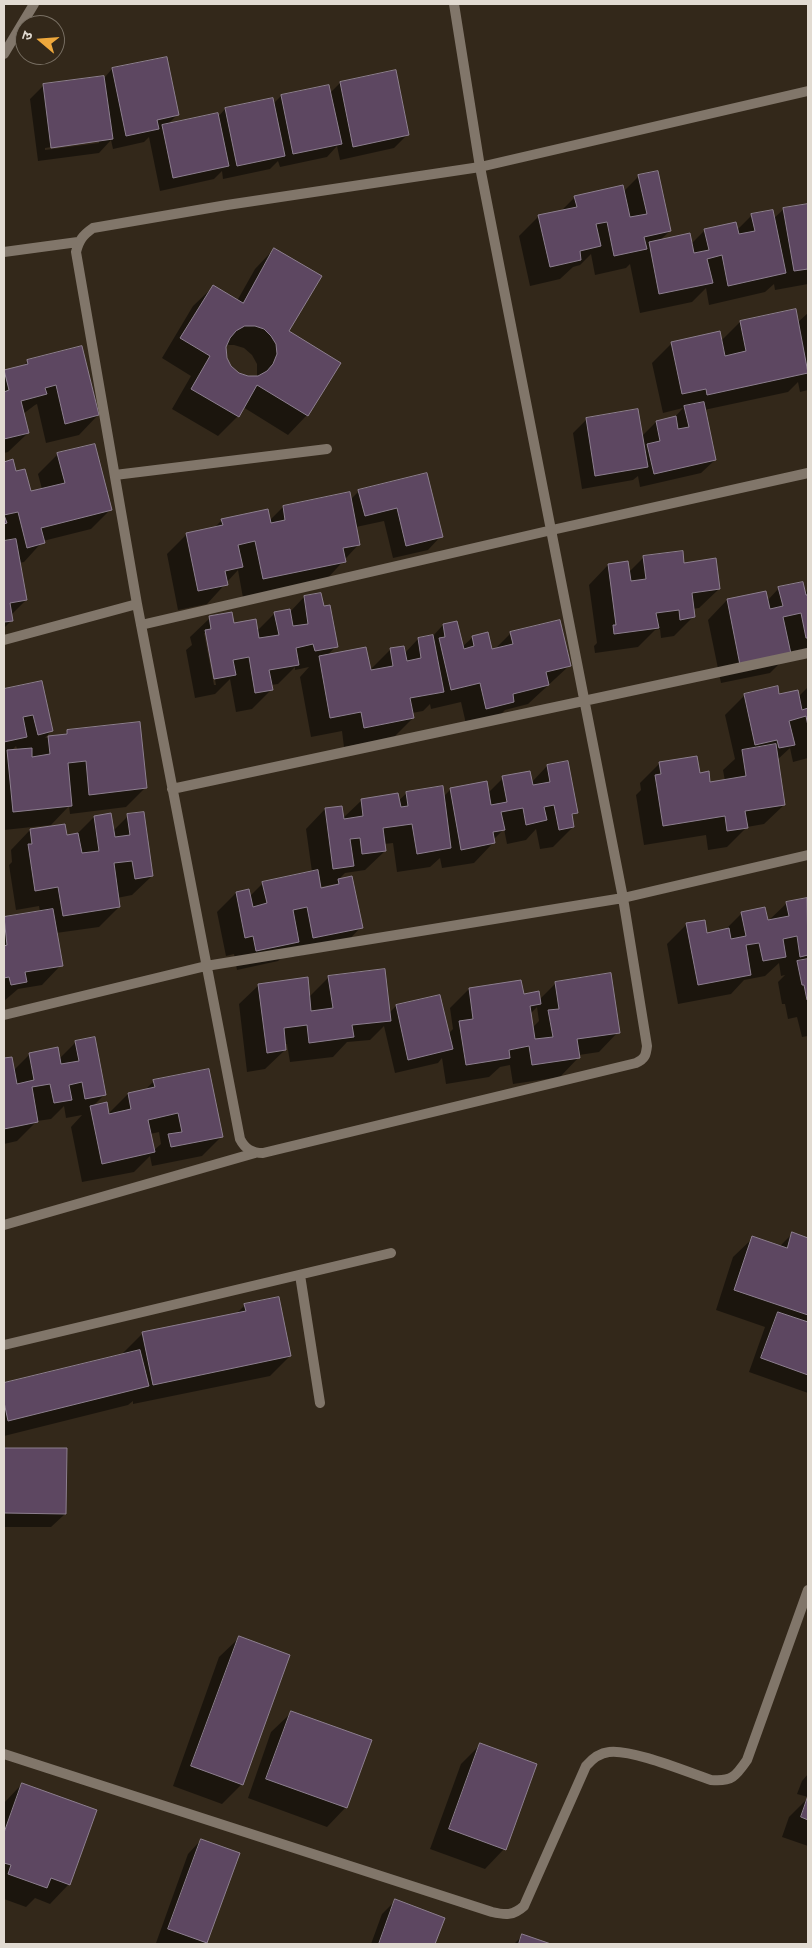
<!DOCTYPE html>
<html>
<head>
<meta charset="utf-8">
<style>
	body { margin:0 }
	#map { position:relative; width:812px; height:1948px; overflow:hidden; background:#33281a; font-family:Roboto,"Noto Sans Devanagari",sans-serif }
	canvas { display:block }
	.frame { position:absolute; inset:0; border:5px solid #e2dbd2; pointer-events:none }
	.north { position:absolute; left:15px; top:15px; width:50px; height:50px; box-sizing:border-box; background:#33281a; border:1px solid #797064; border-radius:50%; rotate:288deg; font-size:14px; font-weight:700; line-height:20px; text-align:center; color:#e2dbd2 }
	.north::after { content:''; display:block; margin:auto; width:18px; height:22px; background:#eea83c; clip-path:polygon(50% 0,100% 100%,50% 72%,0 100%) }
</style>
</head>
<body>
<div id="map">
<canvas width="812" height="1948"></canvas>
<div class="frame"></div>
<div class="north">उ</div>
</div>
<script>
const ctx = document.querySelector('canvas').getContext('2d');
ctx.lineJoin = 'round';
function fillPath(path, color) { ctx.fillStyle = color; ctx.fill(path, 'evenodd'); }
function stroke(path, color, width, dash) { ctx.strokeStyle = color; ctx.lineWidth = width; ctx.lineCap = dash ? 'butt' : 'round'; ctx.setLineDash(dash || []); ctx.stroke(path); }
fillPath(new Path2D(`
	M112,69L178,114L167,125L217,118L225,109L273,104L281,96L328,86L330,93L340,83L408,134L394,148L340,160L337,146L327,157L280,167L278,161L270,169L223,179L222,171L214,179L160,191L149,137L144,142L113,149L111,140L99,153L38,161L30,99L43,86L105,77ZM99,140V143L45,150V148Z
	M639,176L670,231L659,241L691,244L705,230H737L752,215L773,219L784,209L808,205V284L775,290L774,284L765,292L709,305L706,288L692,302L640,313L630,264L626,268L595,275L591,254L580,265L573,267L560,279L530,286L519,236L539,216L561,211L575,197L623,192Z
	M274,249L287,332L307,415L288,435L243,407L238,416L218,436L172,409L191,376L162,358L193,306L213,287L237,301L255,269ZM226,345H234L244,348L252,355L257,364V377H248L238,374L230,367L226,358Z
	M795,310L797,323L808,313V390L800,392L798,382L788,392L704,410L715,460L701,473L640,487L638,476L633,480L582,489L573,433L587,419L641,437L656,422L674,418L683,408L663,413L652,363L672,343L721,341L740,322Z
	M28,361L98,415L79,435L46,443L37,404L35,405L23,414L28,433L8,452L4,453V371L22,367Z
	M58,454L110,510L91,529L43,541L24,562L19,563L26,600L11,615L12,620L4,628V463L13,461L15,473L30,493L42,489L38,474Z
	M426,474L441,536L428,550L393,558L384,521L356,527L359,544L325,581L243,598L238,570L207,604L178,610L167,554L187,534L213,529L222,520L269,521L283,507L350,500L359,491Z
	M644,557L683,564L719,589L699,608L692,609L693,617L674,636L661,638L660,629L655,630L638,647L595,653L594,646L597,643L589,585L608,565L628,573Z
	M779,588L805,593L808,590V652L786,657L770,673L721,683L708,620L727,600L765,592L767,601Z
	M304,597L336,646L327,656L369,671L391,649L404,654L418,639L432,637L443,625L456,622L462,647L473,637L491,650H494L511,633L570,665L528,704L505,710L494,721L467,728L461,702L431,709L430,704L423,711L412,713L413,718L393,738L344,747L342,731L311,737L300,677L309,667L295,670V667L278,684L271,685L272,689L252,709L236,712L230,679L215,694L195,698L186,650L192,645L190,637L210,618L257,631L275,613L290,612ZM204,633H207L216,685H214Z
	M41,682L51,731L45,738L63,736L67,732L145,788L126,807L70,814L69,806L51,825L4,830V691ZM16,746L18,751H11Z
	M808,687V758L793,762L790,748L777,760L784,805L764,824L747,827L727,847L708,850L706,835L644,845L636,795L641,790L640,783L660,763L699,774L709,784L725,781L723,770L735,759L725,715L745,695L798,697Z
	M547,766L577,812L571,817L573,827L553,847L540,849L536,829L526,840L507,844L504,829L493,840V843L474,863L442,868L440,858L430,867L397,872L393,843L384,844L385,851L365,870L345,873L337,881L351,878L361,927L342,947L294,957L292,947L278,961L237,970L234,954L226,956L217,912L236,893L249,897L263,883L312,872L306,829L325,809L342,819L362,800L398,801L407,793L443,797L450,790L488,793L503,778L531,783ZM335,884V886L320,890V887Z
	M128,816L152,876L132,895L117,898L119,907L99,927L56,933L61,965L42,985L18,989L4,1001V918L40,912L39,906L16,910L9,865L12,862L11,850L30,830L64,825L66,837L76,835L94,817L113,831Z
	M806,900L808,913V1036L802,1037L797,1017L788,1019L785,1004H782L778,982L785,975L781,976L779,963L765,976L744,980L731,994L678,1004L667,944L686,925L704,921L706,935L725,930L742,913L767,922L787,903Z
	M329,977L389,1013L396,1006L448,1034L453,1029L450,1008L469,989L523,996L539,1000L556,983L618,1032L599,1052L579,1055V1057L560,1077L513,1084L510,1065L500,1067L489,1077L446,1084L442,1058L438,1063L395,1073L384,1026L370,1040L347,1042L333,1057L290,1062L287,1044H284L285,1050L265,1069L247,1072L239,1004L259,985L309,997ZM537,1007L539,1021L532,1028L530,1014Z
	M94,1039L104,1095L93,1106L108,1114L128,1094L145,1090L154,1081L222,1136L202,1156L152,1166L150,1156L134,1172L82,1182L71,1127L82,1115L66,1118L64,1106L51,1119L37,1121L17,1141L4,1144V1060L11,1058L14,1070L30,1054L59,1059L75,1043ZM159,1132L161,1144L153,1151L150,1134Z
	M792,1234L808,1239V1393L749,1372L765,1327L716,1310L733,1257L753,1238L779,1247Z
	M245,1305L290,1356L270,1376L133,1404V1401L128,1405L4,1436V1385L124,1355L123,1353L143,1333L236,1314Z
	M4,1449L66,1450L65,1514L51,1527H4Z
	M239,1638L242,1784L222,1804L173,1786L219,1657Z
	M291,1713L346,1807L327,1827L248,1798L271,1732Z
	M481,1744L504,1849L485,1869L430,1849L461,1764Z
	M808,1774V1797L797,1794L802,1781Z
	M22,1784L69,1884L50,1904L35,1898L26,1907L4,1899V1803Z
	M808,1798V1846L782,1837L789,1817Z
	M201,1840L206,1943L205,1944H160L156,1943L188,1854Z
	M395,1901L444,1918L434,1944H371L382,1914Z
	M523,1935L547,1944H514Z`), '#0007');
const building = new Path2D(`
	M167,57L179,115L157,120L159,129L126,136L112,68Z
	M396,70L409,135L353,147L340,82Z
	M104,76L113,139L51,148L43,84Z
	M329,85L342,144L293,154L281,95Z
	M273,98L285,156L237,166L225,108Z
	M218,113L229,166L173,178L162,125Z
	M658,171L671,231L644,237L647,249L614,256L607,222L596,224L601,246L580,251L581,260L550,267L538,215L577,207L574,196L623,185L630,217L647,214L638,175Z
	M808,204V269L794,271L783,208Z
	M773,210L786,273L728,286L722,255L707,259L713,283L659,294L649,242L690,233L694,253L709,250L704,229L736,222L739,234L755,231L751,214Z
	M274,248L322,276L289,331L341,363L308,416L257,385L239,417L191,389L210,356L180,338L213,285L243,303ZM245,326H255L264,329L271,336L276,344L277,354L273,364L267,371L258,376H248L239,373L231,366L227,358L226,347L230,338L236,331Z
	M796,309L808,373L707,395L706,389L682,394L671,342L720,331L725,356L746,351L740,321Z
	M82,346L99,415L65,424L56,385L45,388L47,394L21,401L29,433L4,439V392L9,390L4,370L28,364L27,360Z
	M704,402L716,460L654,474L647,444L660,441L656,421L676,416L678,429L689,427L684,406Z
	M638,409L648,467L595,476L586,418Z
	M95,444L112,510L41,528L45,543L27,548L18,512L4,515L7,523L4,524V462L13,459L16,471L25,469L31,491L65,483L57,453Z
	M427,473L443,537L406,546L397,508L365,516L358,490Z
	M350,492L360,545L343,548L346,562L263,579L255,541L238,545L243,567L225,571L228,585L198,591L186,533L223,525L221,519L268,509L271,523L285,520L283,506Z
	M16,539L27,600L10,603L13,621L4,622V541Z
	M683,551L684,563L716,558L720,589L692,593L695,617L680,620L679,610L656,613L659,628L614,634L613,625H616L608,564L628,561L631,581L646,579L643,556Z
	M803,582L806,595H808V638H806L801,613L783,617L791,654L740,665L727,599L766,591L770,609L783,606L778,587Z
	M321,593L324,606L330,605L338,647L315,651L313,644L296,648L299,665L269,670L273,690L255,693L249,657L233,660L236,675L214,679L205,630L211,629L209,616L232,612L234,623L256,619L259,638L279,635L274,612L290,609L293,626L308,624L304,596Z
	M560,620L571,666L546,672L549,685L513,694L514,702L486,709L480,683L451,690L439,638L445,637L443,624L457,621L464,649L474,646L472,636L488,632L492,649L513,644L510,632Z
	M433,635L444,692L410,698L414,718L364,728L361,712L330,718L319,656L366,647L371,670L393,666L390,648L404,646L407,661L421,658L418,638Z
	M42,681L53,731L38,735L33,715L23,717L27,737L4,742V689Z
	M778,686L779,694L798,690L802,710L808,708V726L806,716L789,721L795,745L779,748L777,740L755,745L744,694Z
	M140,722L147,788L89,795L86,761L68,763L72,806L13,812L7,750L32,748V757L50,754L48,736L67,734V730Z
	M776,744L785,805L745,811L748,828L727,831L725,816L663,826L655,775L661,774L659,762L697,756L700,773L709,771L710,782L746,776L742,750Z
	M568,761L578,813L572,814L574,827L559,830L554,805L544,807L547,820L526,825L523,808L501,812L505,830L493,832L495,843L461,850L450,788L487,781L491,805L507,802L502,776L530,771L533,785L550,782L547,765Z
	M443,786L451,848L417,854L412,824L383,828L386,851L362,854L360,838L350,839L354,866L333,869L325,808L342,806L344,819L363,816L361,799L398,793L401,807L408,806L406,792Z
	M144,812L153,876L135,879L132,861L114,863L120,907L63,916L58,887L35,891L28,844H32L30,829L65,824L67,835L78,833L82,853L99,851L94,816L111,813L115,837L130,835L127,814Z
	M318,870L321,888L339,884L338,879L352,876L363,928L313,938L307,907L293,910L299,942L256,951L253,936L245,938L236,892L249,889L253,907L267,903L262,882Z
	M807,898L808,955L800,957L797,936L783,939L786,957L763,961L759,943L746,945L751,975L698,985L686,923L705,920L707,933L729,928L731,939L746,936L741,912L765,907L768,920L789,916L786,902Z
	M53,909L63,966L25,972L27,982L11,985L9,977L4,978V946L7,945L4,917Z
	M808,959V1000H807L804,985H802L797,961Z
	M385,969L391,1021L352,1025L354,1037L309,1043L307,1025L284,1028L286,1050L267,1053L258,984L308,977L311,1011L333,1008L328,976Z
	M611,973L620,1033L577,1039L580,1058L532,1065L529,1046L509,1050L510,1058L466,1065L459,1021L473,1019L469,988L521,980L524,994L539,991L541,1004L530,1006L535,1039L553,1037L548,1010L559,1009L555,982Z
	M440,995L453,1049L408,1060L396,1005Z
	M95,1037L106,1095L85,1099L82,1082L69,1085L72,1100L54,1103L50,1084L32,1087L38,1122L4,1129V1058L12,1057L17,1084L34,1080L29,1053L58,1047L61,1064L79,1061L75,1041Z
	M209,1069L223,1137L171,1147L168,1134L182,1132L178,1113L148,1120L155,1152L102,1164L90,1106L107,1102L109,1114L131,1109L128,1093L155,1087L153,1080Z
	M792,1232L808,1238V1315L734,1290L752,1236L787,1248Z
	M279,1297L291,1356L153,1385L142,1332L246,1311L244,1304Z
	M778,1312L808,1322V1375L761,1358Z
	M140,1350L149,1386L8,1421L4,1402V1383Z
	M4,1448H67L66,1514L4,1513Z
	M239,1636L290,1655L243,1785L191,1766Z
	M291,1711L372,1740L347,1808L266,1779Z
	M480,1743L537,1764L506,1850L449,1829Z
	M22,1783L97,1810L70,1885L51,1878L47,1888L8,1874L11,1865L4,1863V1833Z
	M808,1796V1820L801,1817Z
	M201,1839L240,1853L207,1943L168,1929Z
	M395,1899L445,1918L435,1944H379Z
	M522,1934L551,1944H519Z`);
fillPath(building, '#5d4761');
stroke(building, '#8d7f8f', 1);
stroke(new Path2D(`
	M300,1275L320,1403
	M4,1345L391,1253`), '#81766a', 10);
stroke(new Path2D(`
	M454,4L480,167L623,898L808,855
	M4,54L34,4
	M4,252L78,242
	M115,475L327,449
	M141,625L552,530L808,473
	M4,640L137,604
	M172,789L808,653
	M4,1015L206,966L623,898L647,1046C646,1055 645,1059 636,1063L263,1153C252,1153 245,1149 240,1139L137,604L76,252C79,240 83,235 93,228L227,205L480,167L808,91
	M4,1225L255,1153
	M4,1754L492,1912C505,1915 513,1916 524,1906L586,1766C592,1759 599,1753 609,1752C632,1749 687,1772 711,1780C732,1782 736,1776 747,1760L808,1590`), '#81766a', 10);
</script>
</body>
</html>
